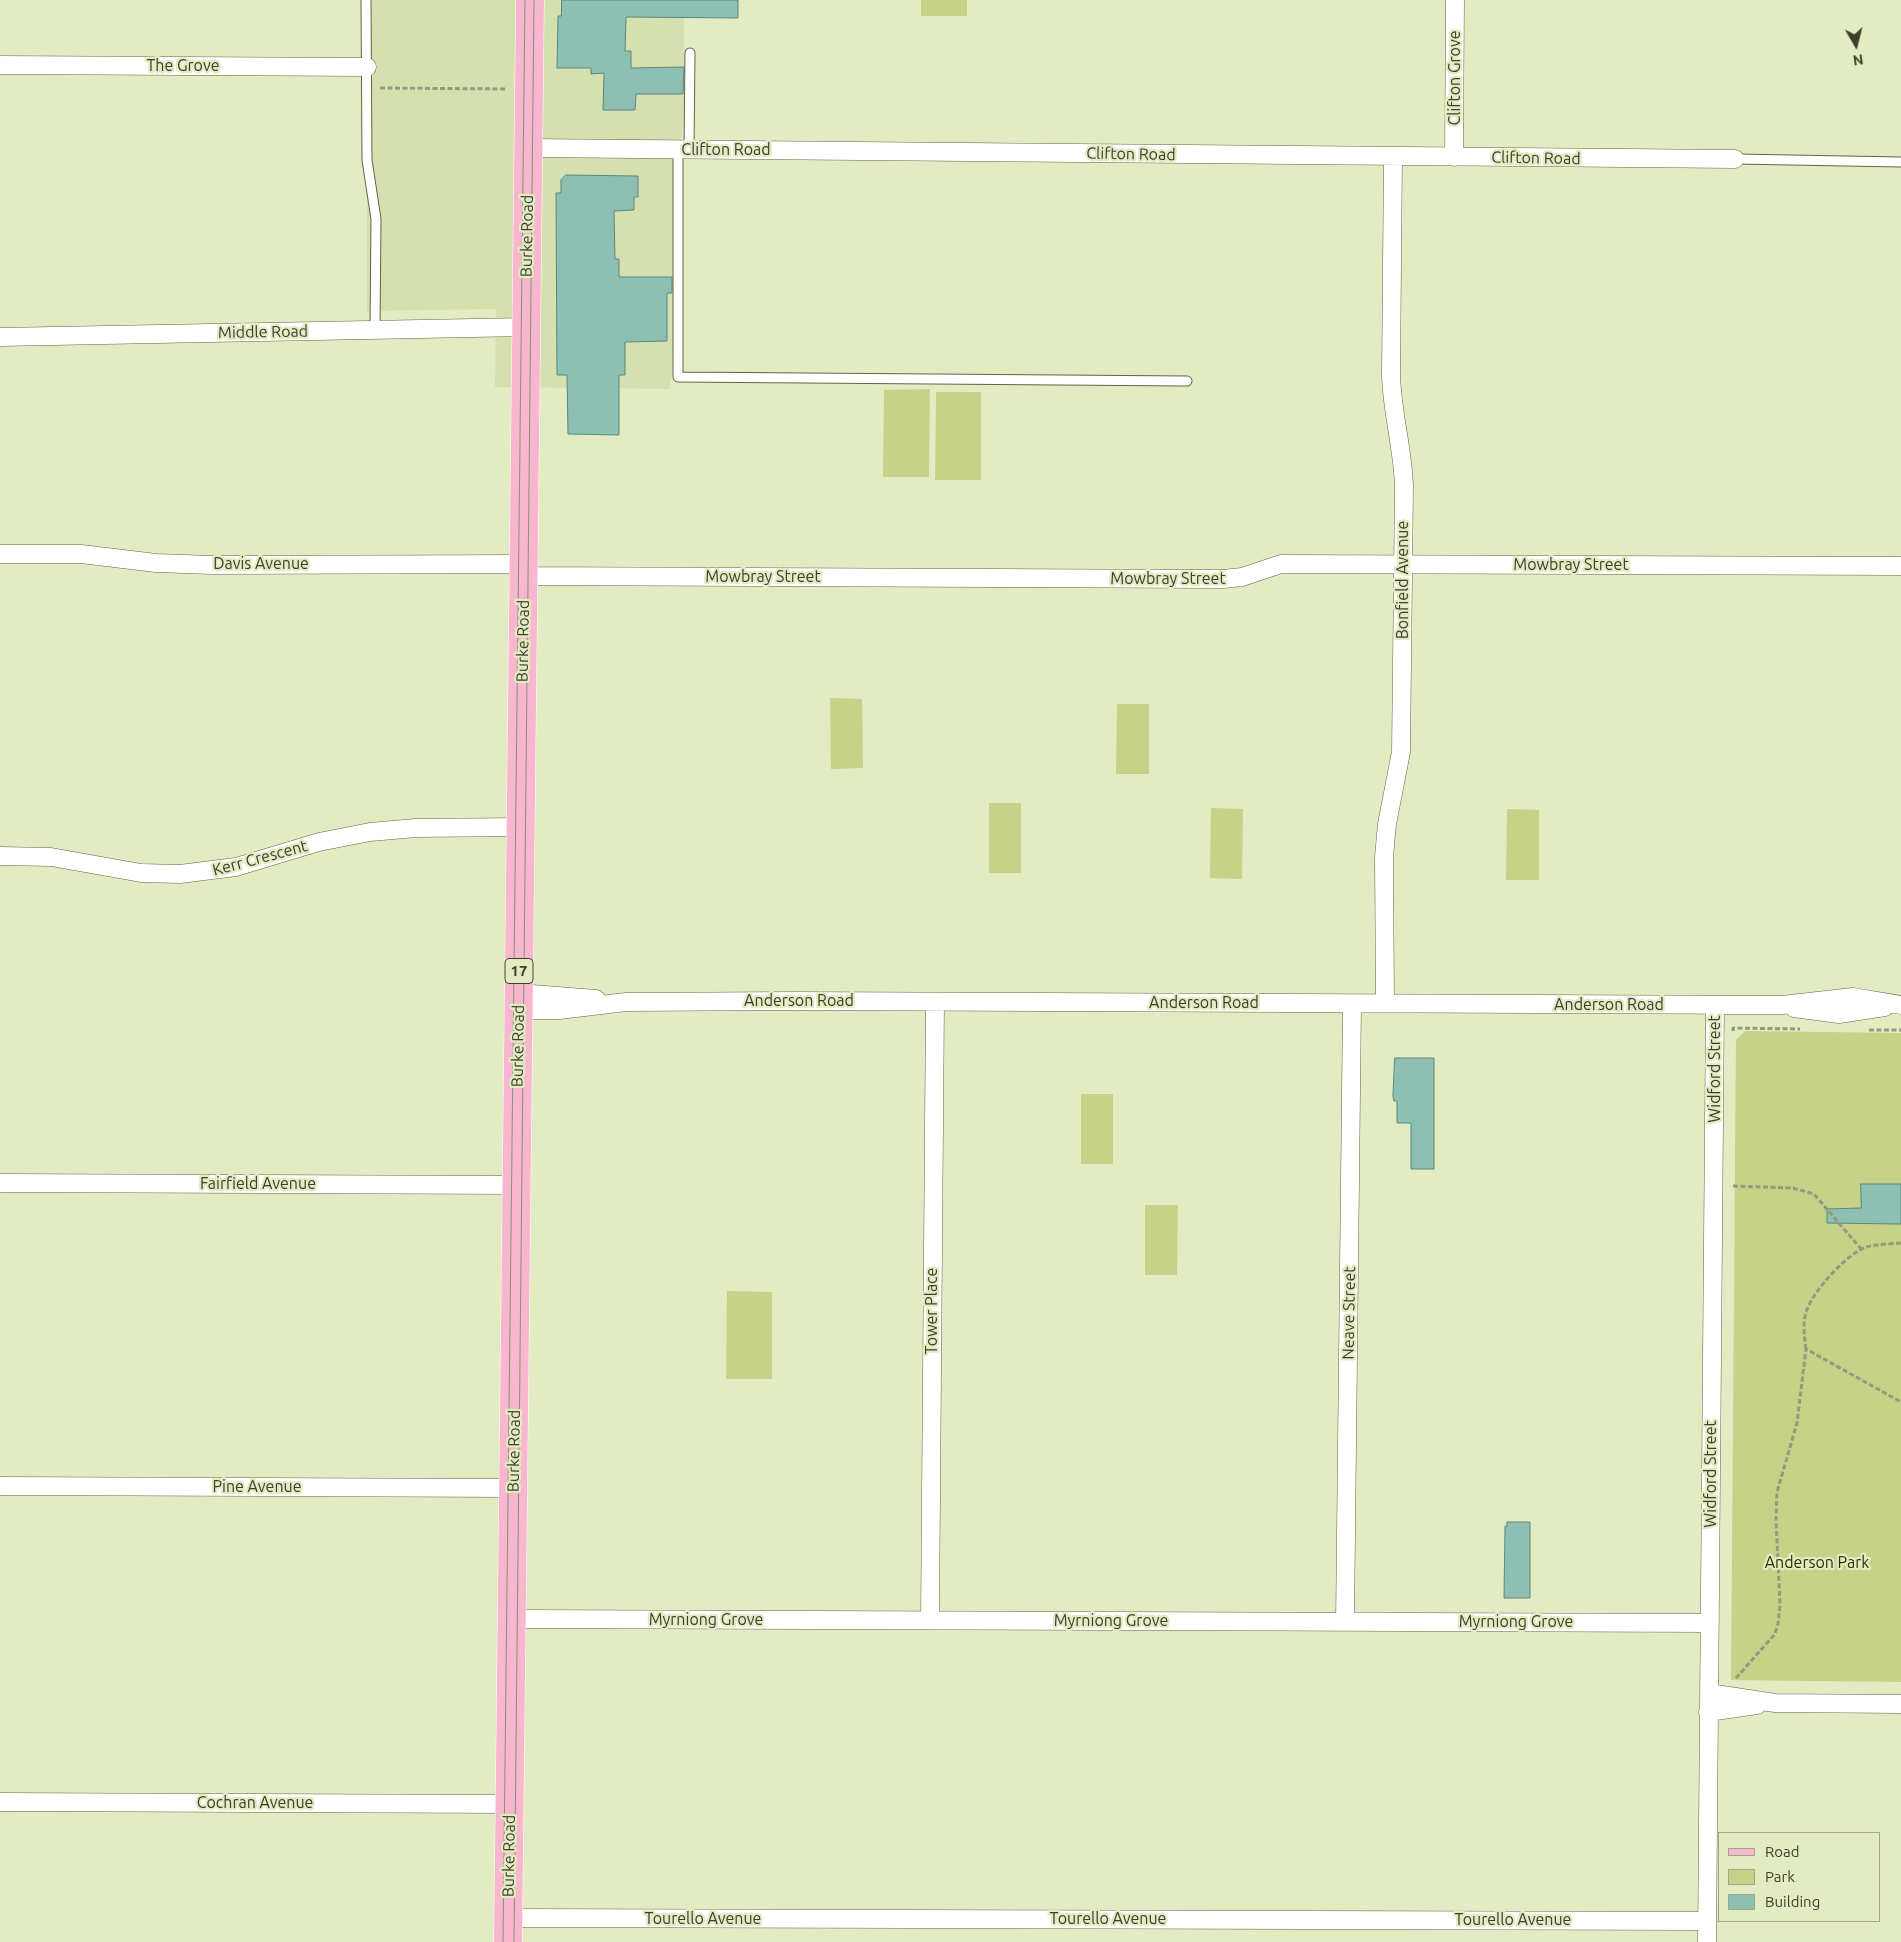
<!DOCTYPE html>
<html>
<head>
<meta charset="utf-8">
<style>
	body { margin:0 }
	#map { position:relative; width:1901px; height:1942px; overflow:hidden; background:#e2ebc1; font-family:Ubuntu,sans-serif }
	canvas { display:block }
	.legend { position:absolute; left:1718px; top:1832px; width:162px; height:90px; box-sizing:border-box; background:#e2ebc1; border:1px solid #a0a686; margin:0; padding:6px 9px; list-style:none; font-size:15px; color:#3c3f2e }
	.legend li { display:flex; align-items:center; gap:10px; height:25px }
	.legend b { width:25px; border:1px solid #a0a686 }
	.north { position:absolute; left:1831px; top:20px; width:50px; height:50px; -webkit-text-stroke:4px #e2ebc1; paint-order:stroke; rotate:172deg; font-size:14px; font-weight:700; line-height:20px; text-align:center; color:#3c3f2e }
	.north::after { content:''; display:block; margin:auto; width:18px; height:22px; background:#3c3f2e; clip-path:polygon(50% 0,100% 100%,50% 72%,0 100%) }
</style>
</head>
<body>
<div id="map">
<canvas width="1901" height="1942"></canvas>
<ul class="legend">
<li><b style="height:6px;background:#f8b6cf"></b>Road</li>
<li><b style="height:14px;background:#c5d287"></b>Park</li>
<li><b style="height:14px;background:#8dbfb2"></b>Building</li>
</ul>
<div class="north">N</div>
</div>
<script>
const ctx = document.querySelector('canvas').getContext('2d');
ctx.lineJoin = 'round';
function fillPath(path, color) { ctx.fillStyle = color; ctx.fill(path, 'evenodd'); }
function stroke(path, color, width, dash) { ctx.strokeStyle = color; ctx.lineWidth = width; ctx.lineCap = dash ? 'butt' : 'round'; ctx.setLineDash(dash || []); ctx.stroke(path); }
function label(font, color, halo, rows, align = 'center') {
  ctx.font = font + ' Ubuntu,sans-serif'; ctx.lineWidth = 4.5; ctx.setLineDash([]); ctx.textBaseline = 'middle'; ctx.strokeStyle = halo; ctx.fillStyle = color; for (const [text, x, y, turn = 0] of rows) {
    ctx.save(); ctx.translate(x, y); ctx.rotate((+turn || 0) * Math.PI / 180); ctx.textAlign = isNaN(turn) ? turn : align; if (halo) ctx.strokeText(text, 0, 0); ctx.fillText(text, 0, 0); ctx.restore();
  }
}
fillPath(new Path2D(`
	M367,0H734L684,9V118L675,177L672,376L669,389L495,387L496,309L367,311Z`), '#d6e0af');
fillPath(new Path2D(`
	M921,0H967V16H921Z
	M930,389L929,477H883L884,390Z
	M936,392H981V480H935Z
	M830,698L862,699L863,768L831,769Z
	M1117,704H1149V774H1116Z
	M989,803H1021V873H989Z
	M1211,808L1243,809L1242,879L1210,878Z
	M1507,809L1539,810V880H1506Z
	M1745,1031L1901,1033V1682L1731,1680L1736,1040Z
	M1081,1094H1113V1164H1081Z
	M1145,1205H1178L1177,1275H1145Z
	M727,1291L772,1292V1379H726Z`), '#c5d287');
const building = new Path2D(`
	M562,0H738V18L626,17L625,51H631V68L684,67L683,94H636L635,110H603L604,73L591,74V68H557L558,16H561Z
	M566,175L638,176V197H634V210L614,211L615,259H619V277H672V293H667V341L625,342V375H619V435L568,434L567,375H557L556,193H561V180Z
	M1395,1058H1434V1169H1411V1123H1397V1101H1394L1393,1097Z
	M1861,1184H1901V1224L1827,1223V1209L1861,1208Z
	M1507,1522H1530V1598H1504L1505,1526H1507Z`);
fillPath(building, '#8dbfb2');
stroke(building, '#59897d', 1);
const service = new Path2D(`
	M366,0L367,160L376,219L375,330
	M678,149V377L1187,381
	M689,149L690,53
	M1735,159L1901,162`);
const minor = new Path2D(`
	M0,65L367,67
	M528,148L1735,159
	M1454,157L1455,0
	M0,337L526,327
	M0,554H81L156,563L212,565L523,564
	M523,576L1223,579L1242,577L1281,564L1901,566
	M0,856L51,857L141,873L180,874L236,867L319,842L370,832L416,828L520,827
	M519,993L596,999
	M1385,1003L1384,857L1387,824L1401,752L1404,487C1403,449 1392,413 1391,375L1393,157
	M1794,1008L1839,1014L1885,1007
	M519,1010H559L626,1002L794,1001L1782,1005L1853,997L1901,1005
	M0,1183L517,1185
	M0,1486L513,1488
	M512,1619L1710,1623
	M930,1620L935,1002
	M1345,1622L1352,1004
	M1709,1693L1775,1703L1901,1704
	M1708,1712L1757,1705
	M0,1802L510,1804
	M508,1918L1707,1921
	M1707,1942L1715,1005`);
const primary = new Path2D(`
	M508,1942L530,0`);
stroke(service, '#606642', 11);
stroke(minor, '#606642', 19);
stroke(primary, '#fff', 29);
stroke(new Path2D(`
	M380,88L506,89
	M1869,1030H1901
	M1733,1031V1028L1800,1029
	M1733,1186L1793,1188L1814,1194L1862,1250
	M1806,1349C1804,1335 1802,1320 1808,1307C1817,1287 1846,1255 1866,1247C1877,1244 1890,1244 1901,1243
	M1736,1678L1775,1634L1778,1624L1780,1605L1776,1519L1777,1492L1797,1423L1806,1349L1901,1402`), '#949a7c', 3, [5, 2.5]);
stroke(service, '#fff', 9);
stroke(minor, '#fff', 18);
stroke(primary, '#f8b6cf', 28);
stroke(new Path2D(`
	M503,1942L525,0
	M514,1942L534,0`), '#8b9174', 1);
for (const [x, y, w] of [
	[519,971,28]
]) { const box = new Path2D(); box.roundRect(x - w / 2, y - 12.5, w, 25, 4); ctx.fillStyle = '#e2ebc1'; ctx.fill(box); stroke(box, '#3c3f2e', 1); }
label('bold 15px', '#3c3f2e', null, [
	["17",519,971]
]);
label('16px', '#3c3f2e', '#e2ebc1', [
	["The Grove",183,66],
	["Clifton Grove",1455,78,-90],
	["Clifton Road",726,150],
	["Clifton Road",1131,154,1],
	["Clifton Road",1536,158,1],
	["Burke Road",527,236,-89],
	["Middle Road",263,332,-1],
	["Davis Avenue",261,564],
	["Mowbray Street",1571,565],
	["Mowbray Street",763,577],
	["Mowbray Street",1168,579],
	["Bonfield Avenue",1403,580,-90],
	["Burke Road",523,641,-89],
	["Kerr Crescent",260,858,-15],
	["Anderson Road",799,1001],
	["Anderson Road",1204,1003],
	["Anderson Road",1609,1005],
	["Burke Road",518,1046,-89],
	["Widford Street",1715,1069,-90],
	["Fairfield Avenue",258,1184],
	["Tower Place",932,1311,-90],
	["Neave Street",1349,1313,-89],
	["Burke Road",514,1451,-89],
	["Widford Street",1711,1474,-90],
	["Pine Avenue",257,1487],
	["Myrniong Grove",706,1620],
	["Myrniong Grove",1111,1621],
	["Myrniong Grove",1516,1622],
	["Cochran Avenue",255,1803],
	["Burke Road",509,1856,-89],
	["Tourello Avenue",703,1919],
	["Tourello Avenue",1108,1919],
	["Tourello Avenue",1513,1920]
]);
label('16px', '#2b3103', '#e2ebc1', [
	["Anderson Park",1817,1563]
]);
</script>
</body>
</html>
